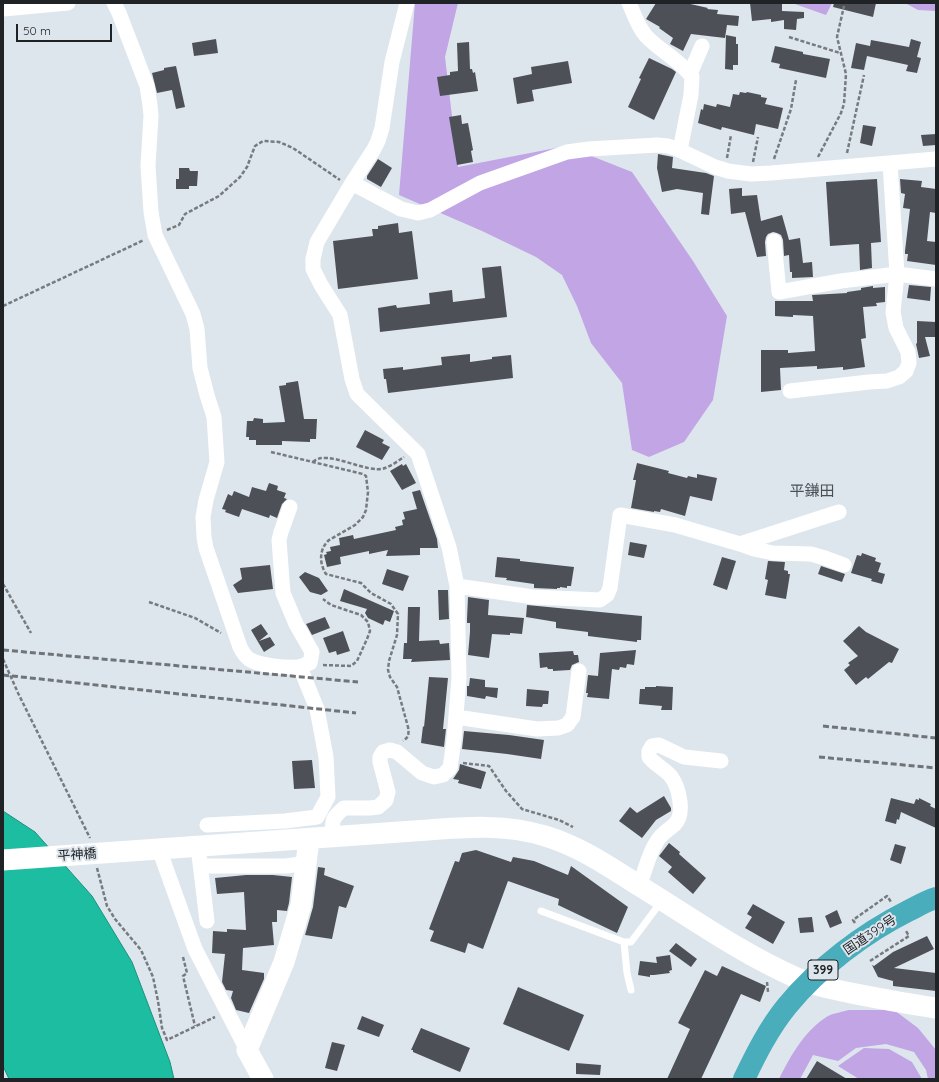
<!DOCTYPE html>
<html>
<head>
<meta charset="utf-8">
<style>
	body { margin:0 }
	#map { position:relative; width:939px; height:1082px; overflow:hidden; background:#dee6ed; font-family:Quicksand,sans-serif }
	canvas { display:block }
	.frame { position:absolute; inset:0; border:4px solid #202325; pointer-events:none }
	.scale { position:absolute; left:16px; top:24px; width:96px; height:18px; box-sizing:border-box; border:2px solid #202325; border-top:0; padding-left:5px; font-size:12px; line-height:14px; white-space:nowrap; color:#202325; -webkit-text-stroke:3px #dee6ed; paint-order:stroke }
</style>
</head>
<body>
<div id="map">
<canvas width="939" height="1082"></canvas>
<div class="frame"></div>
<div class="scale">50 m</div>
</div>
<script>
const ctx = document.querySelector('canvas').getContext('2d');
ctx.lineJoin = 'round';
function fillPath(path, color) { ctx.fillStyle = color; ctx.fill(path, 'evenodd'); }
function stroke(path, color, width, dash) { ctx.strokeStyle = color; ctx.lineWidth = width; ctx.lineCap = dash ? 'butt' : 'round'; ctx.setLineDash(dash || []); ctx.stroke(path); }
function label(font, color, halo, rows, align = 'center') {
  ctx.font = font + ' Quicksand,"Noto Sans JP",sans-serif'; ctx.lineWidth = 4; ctx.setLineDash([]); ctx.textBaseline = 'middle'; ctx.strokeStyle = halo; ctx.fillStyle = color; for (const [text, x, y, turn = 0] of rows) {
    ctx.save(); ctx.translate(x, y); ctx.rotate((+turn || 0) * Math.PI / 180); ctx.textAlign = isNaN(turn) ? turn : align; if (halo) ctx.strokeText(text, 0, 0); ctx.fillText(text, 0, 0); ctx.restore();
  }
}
fillPath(new Path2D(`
	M415,3H458L445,57L458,167L566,146L632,172L693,261L727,316L713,400L684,442L649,457L632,450L622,383L591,343L577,306L562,275L536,257L482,231L399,195Z
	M792,3H832L826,15Z
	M905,3H936V11L918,10Z
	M849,1010H894L918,1028L936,1050V1079H928L926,1070L914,1052L886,1044L856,1048L838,1061L813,1055L800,1079H779C791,1055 805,1030 828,1016C834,1013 842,1012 849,1010Z
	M864,1048L889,1049L912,1062L922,1079H859L838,1066Z`), '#c1a5e5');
const water = new Path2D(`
	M3,811L35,832L92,896L132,962L170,1062L174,1079H9L3,1066Z`);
fillPath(water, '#1dbda2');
stroke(water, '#1e8f7c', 1);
fillPath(new Path2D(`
	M656,3H686L708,8L707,9L718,10L717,14L739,16L738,26L727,25L725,38L691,34L683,51L670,44L673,38L659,28L660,27L646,19Z
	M750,3H782V11L804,12V18L797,19L796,30L784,29V20L771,22V19L752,21Z
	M834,3H876L873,17L833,7Z
	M726,35L736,37V44H738V65H733V70L725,69Z
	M216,39L218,53L194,56L192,43Z
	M911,39L921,42L917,57L921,58L917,73L906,71L908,65L867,56L864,70L851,68L856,43L870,46L871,40L909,47Z
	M469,42L470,69H472L473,73L475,72L478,91L440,96L437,77L450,75V72L458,71L457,43Z
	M775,46L803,52V54L830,59L826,78L779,68L780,64L771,62Z
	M649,58L672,69L676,72L654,120L628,107L641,79L639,78Z
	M568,61L572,83L532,90L534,101L517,104L513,78L532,74L531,67Z
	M176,66L185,107L176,109L172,90L157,93L152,73L164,70V68Z
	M740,92L746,93L747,92L761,95V97L767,98L765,104L783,108L778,129L756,124L754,135L722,127L721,130L698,123L701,109L703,110L704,104L716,107L717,104L730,107L733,94L739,95Z
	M461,115L462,124L468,123L473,150L471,151L473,162L457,165L449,117Z
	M863,125L876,127L872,146L860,143Z
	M936,134V145L923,146L921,135Z
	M658,154L673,157L672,168L706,173L714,176L709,215L701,214L703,193L677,189L662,192L657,168Z
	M378,159L392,168L381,187L367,179V176Z
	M179,168H189L190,171H198L197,186H189V189H176V179H179Z
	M877,179L881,242L871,243L872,268L860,270L859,244L830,246L826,182Z
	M900,179L922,181L921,187L936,189V213L930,212L927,241L936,242V265L907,261L908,254H905V251L910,209L903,208L905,194L901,193Z
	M742,188V196L757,195L761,221L782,215L789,240L800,238L803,263L812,262L813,277L792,278V272H790L789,255L784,256L783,240L781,235L777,233L773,232L768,234L766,237L765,242L766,256L757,257L745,212L731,214L729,189Z
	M398,223L399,233L412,231L418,279L338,289L333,241L373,236L372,229H378V226Z
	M501,266L507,317L380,332L378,308L396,305L397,308L430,304L429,293L452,290L453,302L485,298L482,268Z
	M909,285L931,287L930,301L907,298Z
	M873,286V288L885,287V302L876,303L877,306L863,307L866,338L861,339L865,367L843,370V367L817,369V366L780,368L781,390L761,392V350H788V353L815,351L813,316L793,315V317L775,316V301H813L812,295L847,293V292L861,290V288Z
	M917,321L936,322V337H925L930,356L919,358L916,344L917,343Z
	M470,354V362L492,359V357L511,355L513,378L388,393L386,379H384L383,369L403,367V370L442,365L441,357Z
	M298,381L304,419H317L316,439H310V442L282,441V445H256V440H249V437H246L247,421H253L254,418L263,419V423L285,422L279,386L286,385V383Z
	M365,430L384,440L382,443L390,447L382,460L356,447Z
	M637,463L669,471L668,473L687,478L688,476L697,478V474L717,478L712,501L690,496L685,516L661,509L660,512L654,511V512L631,508L636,480H633Z
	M402,464L403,466L406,464L416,483L402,490L390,471Z
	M269,483L278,486L277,490L286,493L284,498L287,499L282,504L277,518L270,515L269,518L242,509L239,517L225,512L226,510L222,509L228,494L232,496L234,491L249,497L252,487L266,491Z
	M420,490L437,539L438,548H420V555L386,556L388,550L369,554V551L340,557L341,564L327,567L324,555L327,554L326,552L331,551L330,547L340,545L339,538L353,535L354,539L396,530L395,527L403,525L402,520L405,519L403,512L417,509L412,492Z
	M630,542L647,545L644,558L628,555Z
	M862,553L876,558L875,561L881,563L878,572L885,574L882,584L871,581L872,579L851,573L857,555L861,556Z
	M497,557L520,559V561L574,567L571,586H567V588L560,587V588H557V589L534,588V584L506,580L507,578L495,577Z
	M722,557L736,561L727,590L713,585Z
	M768,561L785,562L784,570L788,571V574H790L786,599L765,595L768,580L765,579Z
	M270,565L273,589L238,593L233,585L242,579L240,568Z
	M821,566L845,574L842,582L818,574Z
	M387,569L409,576L403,591L382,584Z
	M305,572L319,578L328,591L321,595L310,592L299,577Z
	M344,589L394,611L390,622L385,620L383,625L368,618L365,613L367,609L340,601Z
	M438,590H448L449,619L439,620Z
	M468,597L489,600L488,615L524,618L522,634L510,633V635L492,634L489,658L468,655L470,632V623H467V619Z
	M527,605L642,616L641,640H637V642L588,636V632L556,628V622L526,617Z
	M408,607H420L419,641L439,640L440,644L449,643L450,660L411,662L412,659H403L404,643H407Z
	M325,617L330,628L312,635L306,624Z
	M261,624L268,634L259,641L270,637L275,645L264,652L251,630Z
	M859,626L866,632L899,649L892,663L889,662L868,679L866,677L856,685L844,670L850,665L848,663L858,656L843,641Z
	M343,631L350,651L337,655L336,651L329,653L323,638Z
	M636,650L634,665L627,664L626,668L620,667L619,670L612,669L609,699L587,697L588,693H586L588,675L598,676L600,653Z
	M573,651L574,655H578L579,662L572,665L570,670L553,671V669H548L547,667L540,668L539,653Z
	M429,677L448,678L443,729H446L444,747L421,743L423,726L424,727Z
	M470,678L485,680V687L498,688L497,698L486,696L485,699L467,696V686H469Z
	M656,686L673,687L672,710H661L662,706L639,704L640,689H645V687H656Z
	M527,689L549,691L548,704H543L542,707L526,706Z
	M464,731L509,735L544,740L541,759L507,754L462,749Z
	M312,760L315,788L294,789L292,761Z
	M460,764L486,772L481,789L458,783L459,780L453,779L459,770Z
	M664,796L671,808V811L656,820L642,838L619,821L630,807L637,813Z
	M891,798L914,804L916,799L919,800V798L931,804L930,806L936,809V828L901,812L899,820L897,819L896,824L885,821Z
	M669,843L680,852L679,854L706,878L693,894L668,872L672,867L659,856Z
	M895,844L906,847L901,864L890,860Z
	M476,850L511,862L513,857L534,861L568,875L571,866L628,907L617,933L558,905L559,899L508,881L483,949L468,943L465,953L430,941L434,931L429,929L455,861L459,862L462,853Z
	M318,867L325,868L324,875L354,886L346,908L339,906L332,939L305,935L313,907Z
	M246,875H273L292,877L289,903L287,911L277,910V922H272L274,945L243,948L242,970L264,973V979L249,1013L236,1010L231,998L233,991L226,990L222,982L225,954L212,953L213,931L227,932V929L246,930L244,892L217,894L215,878Z
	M753,904L785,922L773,944L745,928L752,917L747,914Z
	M837,910L842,923L830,928L825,916Z
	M812,917L814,932L800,933L798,918Z
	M927,936L934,949L894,968L936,973V991L893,986V981L878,977L872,965L874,966L893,952Z
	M676,943L697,959L691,967L669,951Z
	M670,955L672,970L669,971L670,973L654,975H650V977L638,975L640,961L657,963L656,957Z
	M722,966L766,986L760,1002L741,994L701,1079H667L690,1029L678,1023L705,970L717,976Z
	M518,987L584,1015L569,1051L503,1024Z
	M362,1016L384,1025L379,1037L357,1029Z
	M421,1028L470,1048L460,1072L413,1052V1050H411Z
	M332,1042L345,1045L337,1071L325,1068Z
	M817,1061L847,1079H806Z
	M576,1063L601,1065L600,1075L576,1074Z`), '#4e5058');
stroke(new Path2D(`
	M789,37L840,53
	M847,153L864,75
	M818,157L841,113L844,104L846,74L837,37L844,6
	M727,158L731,135
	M774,159L791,109L796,80
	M753,162L758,137
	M167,230L179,225L185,214L219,196L240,177L247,167L255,146L263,141L279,142L293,148L340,180
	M3,306L144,240
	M271,452L363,474L366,476L368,492L366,510L363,517L355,525L329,540C319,549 319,563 326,574L361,583L371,593L391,604L398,614L397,635L389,661L388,670L390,677L397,687L408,727C409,734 409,737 403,741
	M313,462C326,448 368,475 385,468C391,466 398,461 404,457
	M3,584L31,633
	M149,602L195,618L221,633
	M3,659L18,693L90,838
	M323,665L351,666L357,661L367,639L370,631L368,622L361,615L331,605L323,599
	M463,763L489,766L506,791L522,809L559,820L573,827
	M97,868L107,906L115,919L141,950L153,977L158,1001L162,1028L167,1040L215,1017
	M855,923L853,920L887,896L891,902
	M183,957L187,973L183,976L195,1026
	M870,961L909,936L906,931
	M767,982L768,992`), '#767b7f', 2.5, [4, 2]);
stroke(new Path2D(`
	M541,911L624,942H631L661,902
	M624,942L627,973L631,990`), '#fff', 7);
stroke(new Path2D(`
	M114,3L119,13L147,86L150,105L151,116L148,166L151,212L155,235L193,314L197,329L200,368L207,395L214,417L217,462L206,500L203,517L204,537L206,548L240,647C242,651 245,656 249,659C259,666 287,668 298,667C303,666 306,664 310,663L312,652L296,624L283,593L279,540L281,532L290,507
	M629,3C634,14 638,27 646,36C660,51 680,60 692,77L691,95L680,150
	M3,9L68,3
	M690,74L702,46
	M352,183L401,209L418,213L430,210L480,183L567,152L589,149L657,145L668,146L677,149L715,167L728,171L751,174L771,173L936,159
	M774,241L779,292L841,281L897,274L936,279
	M790,391L869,382L887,381L899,377L906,371L909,363L908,352L896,328L893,312L897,274L890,163
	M740,544L839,512
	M457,586L533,597L600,600L607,595L610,588L620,515L675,525L740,544L754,549L773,553L811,554L825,558L844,565
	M456,717L537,729L558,728L567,725L573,717L579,671
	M207,825L285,821L317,817L328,797L326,757L317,709L300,667
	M333,837C332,820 331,819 344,808H370L378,807L386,800L388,792L380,762V757L383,752L390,750L397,752L422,773L434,777L443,775L450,768L454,740L459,678L457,586L449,547L418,454L357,394L352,379L340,315L321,285L313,269V259L317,242L352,183L374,149L378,141L382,128L392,62L407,3
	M198,846L200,863L203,866H286L301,864L307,861
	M159,849L195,949L247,1050
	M200,863L207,921
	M639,886C645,872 648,855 656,843C662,832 668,831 675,824C685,814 679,788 672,778C668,771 655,765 649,757V751L652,746L659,745L684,757L721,761`), '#fff', 15);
stroke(new Path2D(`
	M3,860L428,830C467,827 506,824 545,836C579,846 608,866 638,885C690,917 742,954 797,978C815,986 836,990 856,994C882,999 909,1004 936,1008
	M263,1079L247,1050L284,962L301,905L309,839`), '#fff', 21);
stroke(new Path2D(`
	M744,1079C756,1054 769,1028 787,1006C819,967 864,933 908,911C918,906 926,901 936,898`), '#4aadbc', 22);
stroke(new Path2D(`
	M3,650L358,682
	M3,675L356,713
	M823,726L936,738
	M819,757L936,768`), '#6f7478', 3, [6, 3]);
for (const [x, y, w] of [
	[823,970,30]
]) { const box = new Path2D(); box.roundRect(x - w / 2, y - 10, w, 20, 3); ctx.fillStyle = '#dee6ed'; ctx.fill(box); stroke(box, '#202325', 1); }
label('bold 12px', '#202325', null, [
	["399",823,970]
]);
label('13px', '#202325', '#dee6ed', [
	["平神橋",77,855,-4],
	["国道399号",870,935,-34]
]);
label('15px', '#495056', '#dee6ed', [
	["平鎌田",812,491]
]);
</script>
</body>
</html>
